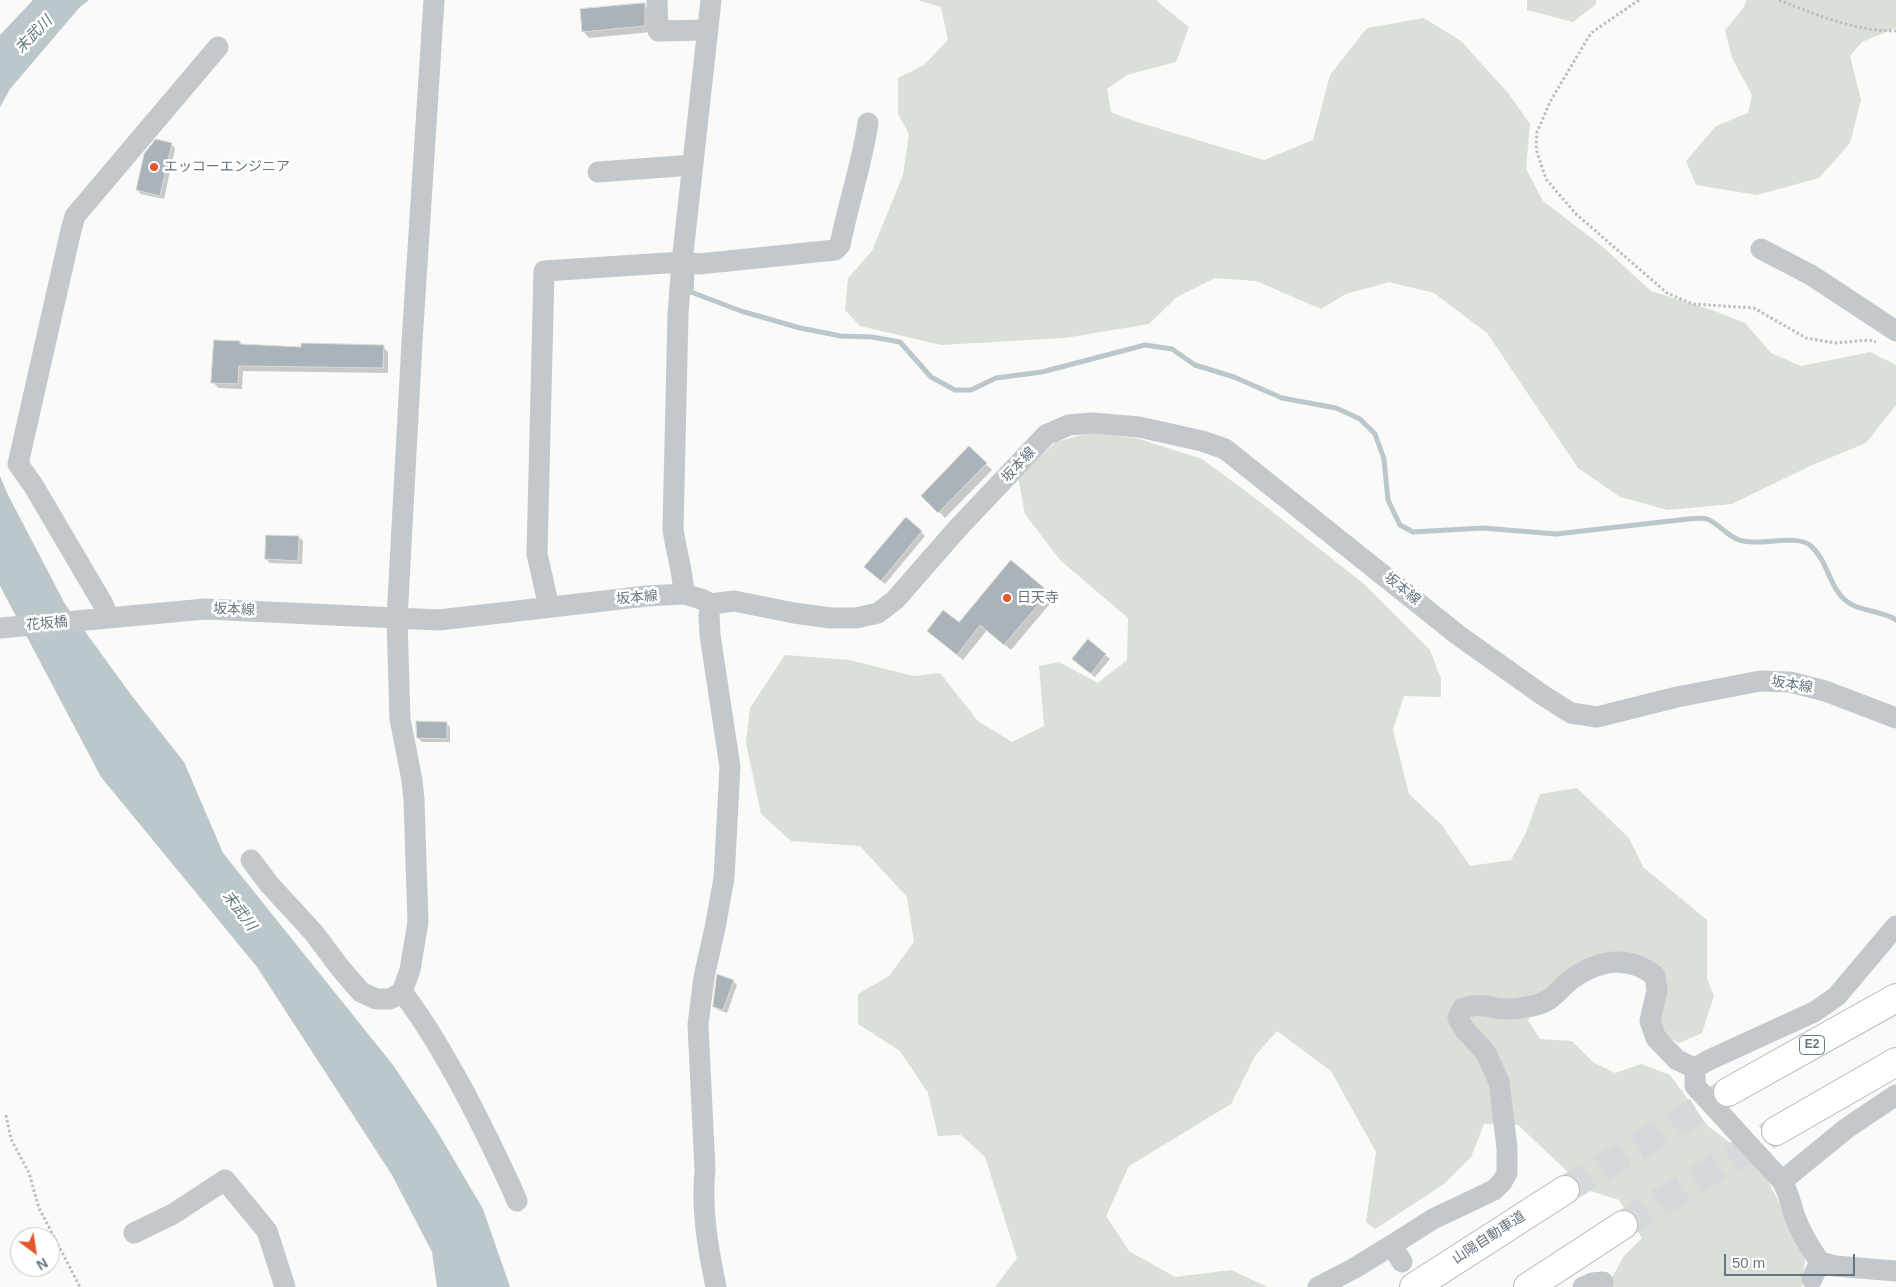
<!DOCTYPE html>
<html>
<head>
<meta charset="utf-8">
<style>
	body { margin:0 }
	#map { position:relative; width:1896px; height:1287px; overflow:hidden; background:#fafaf8; font-family:Helvetica,sans-serif }
	canvas { display:block }
	.north { position:absolute; left:10px; top:1227px; width:50px; height:50px; box-sizing:border-box; background:#fff; border:1px solid #c1c8cd; border-radius:50%; rotate:149deg; font-size:14px; font-weight:700; line-height:20px; text-align:center; color:#657683 }
	.north::after { content:''; display:block; margin:auto; width:18px; height:22px; background:#e4572e; clip-path:polygon(50% 0,100% 100%,50% 72%,0 100%) }
	.scale { position:absolute; left:1724px; top:1254px; width:131px; height:22px; box-sizing:border-box; border:2px solid #657683; border-top:0; padding-left:6px; font-size:15px; line-height:18px; white-space:nowrap; color:#657683; -webkit-text-stroke:4px #fff; paint-order:stroke }
</style>
</head>
<body>
<div id="map">
<canvas width="1896" height="1287"></canvas>
<div class="north">N</div>
<div class="scale">50 m</div>
</div>
<script>
const ctx = document.querySelector('canvas').getContext('2d');
ctx.lineJoin = 'round';
function fillPath(path, color) { ctx.fillStyle = color; ctx.fill(path, 'evenodd'); }
function stroke(path, color, width, dash) { ctx.strokeStyle = color; ctx.lineWidth = width; ctx.lineCap = dash ? 'butt' : 'round'; ctx.setLineDash(dash || []); ctx.stroke(path); }
function label(font, color, halo, rows, align = 'center') {
  ctx.font = font + ' Helvetica,"Noto Sans JP",sans-serif'; ctx.lineWidth = 5; ctx.setLineDash([]); ctx.textBaseline = 'middle'; ctx.strokeStyle = halo; ctx.fillStyle = color; for (const [text, x, y, turn = 0] of rows) {
    ctx.save(); ctx.translate(x, y); ctx.rotate((+turn || 0) * Math.PI / 180); ctx.textAlign = isNaN(turn) ? turn : align; if (halo) ctx.strokeText(text, 0, 0); ctx.fillText(text, 0, 0); ctx.restore();
  }
}
fillPath(new Path2D(`
	M918,0H1157L1159,3L1189,27L1176,62L1127,75L1107,89L1111,112L1134,121L1264,160L1313,140L1330,75L1367,28L1424,18L1461,41L1508,93L1530,124L1526,169L1543,201L1603,247L1651,291L1712,310L1745,323L1771,353L1801,366L1870,352L1896,365V405L1866,443L1810,466L1732,504L1668,510L1620,497L1578,468L1487,333L1434,293L1389,282L1346,294L1321,309L1256,281L1215,278L1177,297L1149,324L1065,338L941,345L860,326L845,310L848,278L872,251L903,175L909,134L898,114V78L924,65L948,40L941,7Z
	M1527,0H1596V4L1573,22L1527,10Z
	M1747,0H1896V28L1862,42L1850,56L1861,100L1850,143L1819,178L1757,195L1696,185L1686,161L1716,126L1748,113L1752,95L1732,58L1725,30L1742,10Z
	M1089,433L1136,438L1202,459L1251,495L1363,583L1430,650L1441,679V697L1404,696L1393,730L1409,794L1441,824L1470,866L1511,860L1525,835L1540,794L1577,788L1629,838L1643,867L1707,920V979L1714,996L1702,1033L1679,1043L1660,1032L1648,959L1552,991L1528,1020L1540,1039L1572,1041L1593,1062L1615,1073L1641,1064L1670,1075L1708,1126L1734,1146L1765,1175L1790,1224L1805,1260L1802,1287H1599L1611,1279L1624,1256L1642,1238L1619,1200L1587,1190L1518,1125L1484,1124L1471,1157L1444,1184L1375,1229L1366,1222L1376,1152L1331,1071L1277,1031L1255,1056L1231,1104L1129,1166L1106,1216L1129,1251L1175,1277L1231,1270L1268,1287H995L1017,1258L985,1157L961,1135L938,1136L928,1093L900,1051L858,1024V994L889,976L914,942L907,897L860,846L791,841L761,814L746,743L750,708L785,655L850,660L914,676L940,673L978,721L1012,742L1044,726L1039,666L1059,662L1098,683L1127,660L1128,618L1060,560L1025,514L1018,477L1056,442Z`), '#dadfd7');
fillPath(new Path2D(`
	M33,0H89L80,7L10,89L0,107V35Z
	M0,476L8,495L65,604L132,696L184,762L223,853L393,1065L437,1131L483,1209L510,1287H437L432,1252L392,1175L257,967L101,777L0,586Z`), '#bbc7cb');
fillPath(new Path2D(`
	M644,4L650,10L651,32L589,38L583,31Z
	M171,144L175,148L164,199L141,194L137,190Z
	M240,342L243,346L302,348L383,347L388,352V373L243,371L242,389L218,388L213,382Z
	M969,448L992,470L945,518L923,496Z
	M921,532L925,536L885,584L870,571Z
	M299,537L303,541L302,564L270,563L266,559Z
	M1048,593L1054,599L1011,650L987,630L963,660L928,631L959,624Z
	M1088,641L1110,659L1095,677L1078,663Z
	M446,723L450,727V742H422L418,738Z
	M733,981L737,985L727,1013L718,1010L714,1006Z`), '#0003');
stroke(new Path2D(`
	M692,269L691,292L741,311L800,328L841,336L872,337L900,342L931,377L955,390H971L996,378L1042,372L1145,345L1172,349L1195,365L1234,377L1282,398L1336,408L1360,419L1375,434L1384,459L1388,500L1400,525L1413,532L1483,528L1556,534L1688,519C1693,519 1702,517 1707,519C1718,523 1727,536 1739,540C1759,547 1796,533 1811,546C1829,562 1829,590 1849,603C1862,612 1881,610 1896,620`), '#bbc7cb', 5);
const building = new Path2D(`
	M645,3V26L582,32L580,9Z
	M156,139L172,143L160,196L136,190L144,154Z
	M214,340L240,341V344L301,347V343L384,345L383,368L239,366L238,384L211,383Z
	M969,446L987,463L938,513L921,496Z
	M906,517L922,531L881,581L864,567Z
	M266,535L299,536L298,561L265,559Z
	M1011,560L1049,592L1004,645L980,625L957,655L927,631L943,610L959,622Z
	M1088,639L1106,654L1091,674L1072,659Z
	M416,721L447,722V739L417,738Z
	M717,974L734,980L723,1010L713,1007Z`);
fillPath(building, '#aab3b9');
stroke(building, '#dcdcda', 1);
stroke(new Path2D(`
	M1565,1190L1728,1092
	M1623,1225L1776,1131`), '#d5d9db', 28, [28, 14]);
const highway = new Path2D(`
	M1728,1092L1896,998
	M1776,1131L1896,1062
	M1414,1287L1565,1190
	M1528,1287L1623,1225`);
stroke(highway, '#b4b9bd', 30);
stroke(new Path2D(`
	M1639,0L1591,33L1551,100L1537,132L1536,149L1546,179L1576,214L1667,293L1693,304L1754,308L1806,338L1835,343L1869,340L1876,342
	M1779,0C1817,15 1854,31 1896,31
	M6,1115L11,1139L29,1173L39,1208L80,1287`), '#bbbfc2', 3, [2.5, 2.5]);
stroke(new Path2D(`
	M657,0L658,31L708,30
	M598,172L693,165
	M1761,249L1811,275L1896,331
	M684,594C683,572 676,551 673,529L678,314L682,262L711,0
	M711,604L709,615L710,635L730,767L724,878L715,928L704,977L698,1025L705,1170C701,1209 708,1249 716,1287
	M549,607L537,554L544,271L682,262L699,264L835,250L840,245C848,204 862,164 868,123
	M108,618L103,604L33,485L18,464L71,230L75,216L218,47
	M0,628L205,609L439,620L647,596L684,594L701,599L711,604L734,601L794,613L831,618H856L878,613L895,600L958,528L1046,435L1069,425L1092,423L1139,427L1202,441L1225,449L1458,635L1541,694L1571,713L1597,717L1677,697L1760,681L1790,682L1825,691L1896,718
	M251,860L269,884L314,933L341,969L361,992L376,999H390L402,992L410,970L418,922L414,800L412,780L400,719L397,619L412,342L434,0
	M402,992C427,1024 446,1059 466,1095C484,1130 502,1165 517,1201
	M1782,1181L1847,1128L1896,1095
	M134,1233L173,1214L225,1180L267,1231L285,1287
	M1402,1262L1392,1245L1433,1219L1494,1190L1502,1182L1507,1173V1148L1499,1082L1486,1053L1464,1029L1458,1018L1463,1008C1483,1002 1491,1009 1509,1009C1517,1009 1525,1007 1532,1006C1554,1002 1558,989 1573,978C1600,960 1628,955 1655,976L1657,990L1650,1021L1656,1038L1677,1060L1695,1068
	M1820,1262C1810,1248 1801,1233 1795,1217C1791,1205 1789,1193 1782,1181L1695,1086V1068L1709,1060L1814,1012L1837,996L1896,926
	M1812,1279L1820,1262L1835,1266L1896,1271
	M1318,1287L1353,1269L1392,1245
	M1583,1287L1592,1283L1603,1282`), '#c3c8cc', 21);
stroke(highway, '#fff', 28);
for (const [x, y, r, color] of [
	[154,167,5,"#e4572e"],
	[1007,598,5,"#e4572e"]
]) { const dot = new Path2D(); dot.arc(x, y, r, 0, 2 * Math.PI); ctx.fillStyle = color; ctx.fill(dot); stroke(dot, '#fff', 2); }
for (const [x, y, w] of [
	[1812,1045,25]
]) { const box = new Path2D(); box.roundRect(x - w / 2, y - 9.5, w, 19, 4); ctx.fillStyle = '#fff'; ctx.fill(box); stroke(box, '#657683', 1); }
label('bold 12px', '#657683', null, [
	["E2",1812,1045]
]);
label('14px', '#657683', '#fff', [
	["エッコーエンジニア",164,167],
	["日天寺",1017,598]
], 'left');
label('14px', '#657683', '#fff', [
	["坂本線",1019,465,-47],
	["坂本線",1402,589,39],
	["坂本線",637,598,-5],
	["坂本線",234,610,2],
	["花坂橋",47,624,-5],
	["坂本線",1792,685,9],
	["山陽自動車道",1489,1238,-33]
]);
label('italic 15px', '#60757c', '#fff', [
	["末武川",34,35,-46],
	["末武川",239,911,53]
]);
</script>
</body>
</html>
